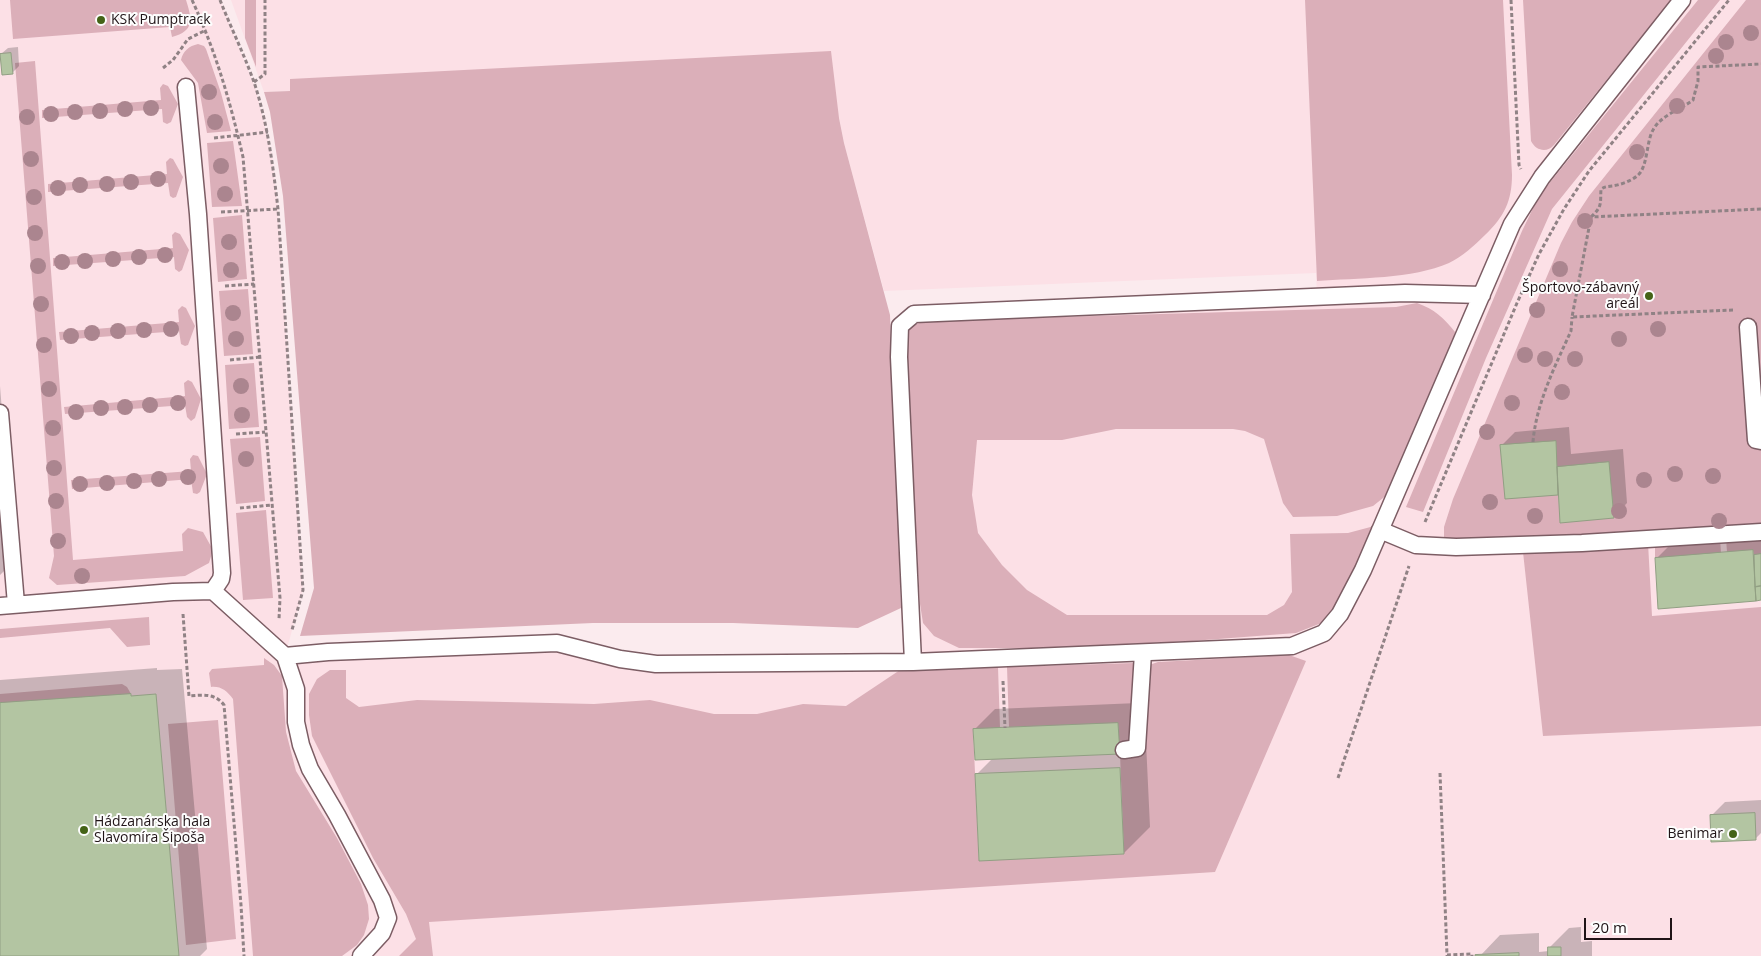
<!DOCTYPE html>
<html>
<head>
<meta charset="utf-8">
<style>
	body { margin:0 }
	#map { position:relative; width:1761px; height:956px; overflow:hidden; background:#fbebee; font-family:"Open Sans",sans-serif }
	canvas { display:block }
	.scale { position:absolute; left:1584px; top:918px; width:88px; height:22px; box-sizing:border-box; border:2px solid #201417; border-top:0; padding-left:6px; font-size:15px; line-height:18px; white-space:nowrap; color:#201417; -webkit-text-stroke:4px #fdfdfd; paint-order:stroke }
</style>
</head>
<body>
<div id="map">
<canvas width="1761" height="956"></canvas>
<div class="scale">20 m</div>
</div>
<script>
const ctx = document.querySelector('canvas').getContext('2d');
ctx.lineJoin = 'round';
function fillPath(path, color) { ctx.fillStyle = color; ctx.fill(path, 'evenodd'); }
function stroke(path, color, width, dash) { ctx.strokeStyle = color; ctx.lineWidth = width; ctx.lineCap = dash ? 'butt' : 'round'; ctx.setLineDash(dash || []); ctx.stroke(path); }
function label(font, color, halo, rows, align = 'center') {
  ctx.font = font + ' "Open Sans",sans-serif'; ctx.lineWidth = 4; ctx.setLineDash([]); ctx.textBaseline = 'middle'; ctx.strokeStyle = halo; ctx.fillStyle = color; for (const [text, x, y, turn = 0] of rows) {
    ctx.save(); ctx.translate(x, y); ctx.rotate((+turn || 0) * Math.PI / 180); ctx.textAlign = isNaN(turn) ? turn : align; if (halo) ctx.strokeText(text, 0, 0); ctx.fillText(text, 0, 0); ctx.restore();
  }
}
fillPath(new Path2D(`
	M0,0H220L256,90L272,155L278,209L303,590L285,656L557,643L620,659L913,661L900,326L914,314L1317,297L1316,273L884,291L844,143L839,118L290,79V91L264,92L231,0H1761V956H0Z`), '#fce0e6');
fillPath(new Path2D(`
	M10,0H186C192,19 195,31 172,37L170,27L13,39Z
	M245,0H256V67L245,38Z
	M1305,0H1503L1512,175C1512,201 1504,217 1485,235C1474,246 1463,256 1449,263C1413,279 1357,278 1317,281Z
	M1523,0H1671L1554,145C1547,153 1536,151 1531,141Z
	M1698,0H1720L1552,209L1486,358L1423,512L1406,507L1522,231L1539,196Z
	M1746,0H1761V531L1444,547V527L1453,499L1561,243L1572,222L1589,196Z
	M198,44L204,46L206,49L221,93L231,131L207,133L198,83L181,60C183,51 189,46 198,44Z
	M831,51L839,118L844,143L890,315L901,608L858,628L733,623H593L300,636L314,588L283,196L270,112L264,92L290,91V79Z
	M35,61L73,560L183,551L182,534L188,528L203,532L213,550L209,563L185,576L57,585L49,578L54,556L15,63Z
	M163,84L168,86L178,104L171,122L167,124L163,122L162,109L42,118V110L161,100L160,88Z
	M233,141L242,206L212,207L207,143Z
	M170,158L173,159L183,177L176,197L173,198L170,196L168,183L48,192V184L167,174L166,162Z
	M242,215L247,279L218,282L213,218Z
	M175,232L180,234L189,250L182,270L179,272L175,269L174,257L53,266V258L173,248L172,235Z
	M248,289L253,354L224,356L219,291Z
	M1417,303C1434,309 1444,318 1455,332L1453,344L1388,494L1373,506L1337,516L1293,517L1283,503L1264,439L1245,431L1233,429H1116L1062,440H977L972,495L978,533L1002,565L1027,590L1067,615H1267L1284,605L1292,592L1290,534L1348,533L1378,525L1344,596L1324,622L1296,633L1192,641L1041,648H959L934,636L923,623L920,604L905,337L911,326L925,321L1396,307Z
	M182,306L186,308L195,326L188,345L185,346L181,344L179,331L60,340L59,332L179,322L178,310Z
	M254,363L259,427L229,429L225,365Z
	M188,380L192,382L201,399L195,418L191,421L187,417L185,405L65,414L64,407L185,396L184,383Z
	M260,437L265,501L236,504L230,439Z
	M193,455L198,456L207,474L200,492L197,494L193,493L191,479L72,489L71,480L191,471L190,459Z
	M266,510L273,598L243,600L236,513Z
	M1761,536V554L1754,555L1753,550L1727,552L1726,538Z
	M1720,538L1721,553L1655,558V543Z
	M1648,543L1652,616L1761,607V726L1543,736L1523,552Z
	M149,617L150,645L127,647L110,628L0,638V629Z
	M1289,655L1306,661L1215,872L429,922L433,956H399L416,939L406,914L373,858L312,736L309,715V694L317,679L330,670H346V698L359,707L417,700L594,704L650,700L714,714H757L803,704L846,706L900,670L998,667L1000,728L973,729L979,860L1124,854L1120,754L1141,752L1149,665L1158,662Z
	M264,658L274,665L282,676L286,732L296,771L337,838L361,884L368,905L369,919L364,935L357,945L342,956H253L233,699C227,691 221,686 211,687L209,673L212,669L264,665Z
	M1134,663L1136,665L1130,742L1119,746L1118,723L1009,727L1007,667Z
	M122,684L127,687L131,694L0,703V694Z
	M218,720L236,939L186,945L168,724Z`), '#dbafb9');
fillPath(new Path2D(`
	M18,47L19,66L12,73L1,54L8,48Z
	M0,386L14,561L0,575Z
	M1569,427L1571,454L1623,449L1627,503L1613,517L1559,494L1506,498L1502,445L1515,432Z
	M1761,532V599L1657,558L1677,538Z
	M157,668V670L182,669L207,949L200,956H0V680Z
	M1138,703L1139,732L1129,743L1146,742L1150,827L1124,853L976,775L993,758L975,729L995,709Z
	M1761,800V833L1755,839L1711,816L1725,802Z
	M1581,927V942L1592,941V956H1480L1500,935L1539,933V952L1549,951V948L1569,928Z`), '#0003');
const building = new Path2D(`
	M11,53L13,74L2,75L0,54Z
	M1556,441L1558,495L1505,499L1500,445Z
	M1609,462L1614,518L1560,523L1557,467Z
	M1753,550L1756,601L1658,609L1655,558Z
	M1761,554V586L1755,587L1754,555Z
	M1761,586V600L1756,601L1755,587Z
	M131,694V696L156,694L179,956H0V703Z
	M1118,723L1120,754L975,760L973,729Z
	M1120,768L1124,854L979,861L975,774Z
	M1755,813L1756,840L1711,842L1710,815Z
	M1548,947H1561V956H1548Z
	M1519,953V956H1475V955Z`);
fillPath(building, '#b3c5a2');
stroke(building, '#919f83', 1);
const lane = new Path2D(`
	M186,87L198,214L222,573L221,579L213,591
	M1748,327L1756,440L1761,441
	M0,413L16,604
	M1380,530L1416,545L1456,547L1582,543L1761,532
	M0,606L173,592L213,591L285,656L296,689V722L301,745L310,769L337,815L382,900L388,918L382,933L361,956
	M285,656L328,652L557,643L620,659L656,664L913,662L1292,646L1324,633L1340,614L1363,570L1512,224L1542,177L1682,0
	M913,662L899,357L900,326L914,314L1405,293L1482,295
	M1124,750L1137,748L1143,653`);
stroke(lane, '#7c5d64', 19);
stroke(new Path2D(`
	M192,0C216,52 230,101 243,157L280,598L279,619
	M220,0C231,28 245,56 255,85C268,126 273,166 278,209L303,590L292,630
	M1511,0L1519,165L1521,169
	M163,68L173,60L188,39L206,30
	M254,82L265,74V0
	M214,138L268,132
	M221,212L278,209
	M1591,217C1603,206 1600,203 1601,189C1606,186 1607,187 1612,186C1620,185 1631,181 1637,176C1648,168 1646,142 1653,130C1661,115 1680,110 1693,100L1698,81V67L1761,64
	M225,286L254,284
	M1733,310L1572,317L1591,217L1761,209
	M230,360L260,357
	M236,434L265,432
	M1533,442C1536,404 1555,366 1571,331L1572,317
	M240,508L272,505
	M1425,522L1517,303L1539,254L1564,209L1589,171L1729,0
	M183,614L189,696C203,695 215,693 224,705L241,905L244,956
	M1003,681L1005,728
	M1440,773L1447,955L1472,954V956
	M1338,778L1409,566`), '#908285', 3, [4, 2.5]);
stroke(lane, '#fff', 16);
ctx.fillStyle = '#ab858f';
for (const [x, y] of [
	[1751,33],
	[1726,42],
	[1716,56],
	[209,92],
	[1677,106],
	[151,108],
	[125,109],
	[100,111],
	[75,112],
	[51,114],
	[27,117],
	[215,122],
	[1637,152],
	[31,159],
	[221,166],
	[158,179],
	[131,182],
	[107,184],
	[80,185],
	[58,188],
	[225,194],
	[34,197],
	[1585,221],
	[35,233],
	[229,242],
	[165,255],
	[139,257],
	[113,259],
	[85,261],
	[62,262],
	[38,266],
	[1560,269],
	[231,270],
	[41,304],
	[1537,310],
	[233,313],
	[171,329],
	[1658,329],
	[144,330],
	[118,331],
	[92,333],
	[71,336],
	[236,339],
	[1619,339],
	[44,345],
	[1525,355],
	[1545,359],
	[1575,359],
	[241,386],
	[49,389],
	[1562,392],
	[178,403],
	[1512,403],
	[150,405],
	[125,407],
	[101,408],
	[76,412],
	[242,415],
	[53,428],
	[1487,432],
	[246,459],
	[54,468],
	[1675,474],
	[1713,476],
	[188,477],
	[159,479],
	[1644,480],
	[134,481],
	[107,483],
	[80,484],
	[56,501],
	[1490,502],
	[1619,511],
	[1535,516],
	[1719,521],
	[58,541],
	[82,576]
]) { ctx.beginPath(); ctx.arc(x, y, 8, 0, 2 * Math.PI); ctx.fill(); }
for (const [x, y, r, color] of [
	[101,20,5,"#446317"],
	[1649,296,5,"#446317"],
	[84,830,5,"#446317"],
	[1733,834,5,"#446317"]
]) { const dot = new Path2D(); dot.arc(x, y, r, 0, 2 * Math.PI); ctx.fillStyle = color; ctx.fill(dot); stroke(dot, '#fdfdfd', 2); }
label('14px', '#201417', '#fdfdfd', [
	["KSK Pumptrack",111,20],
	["Športovo-zábavný",1639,288,"right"],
	["areál",1639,304,"right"],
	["Hádzanárska hala",94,822],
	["Slavomíra Šipoša",94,838],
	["Benimar",1723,834,"right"]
], 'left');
</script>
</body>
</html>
